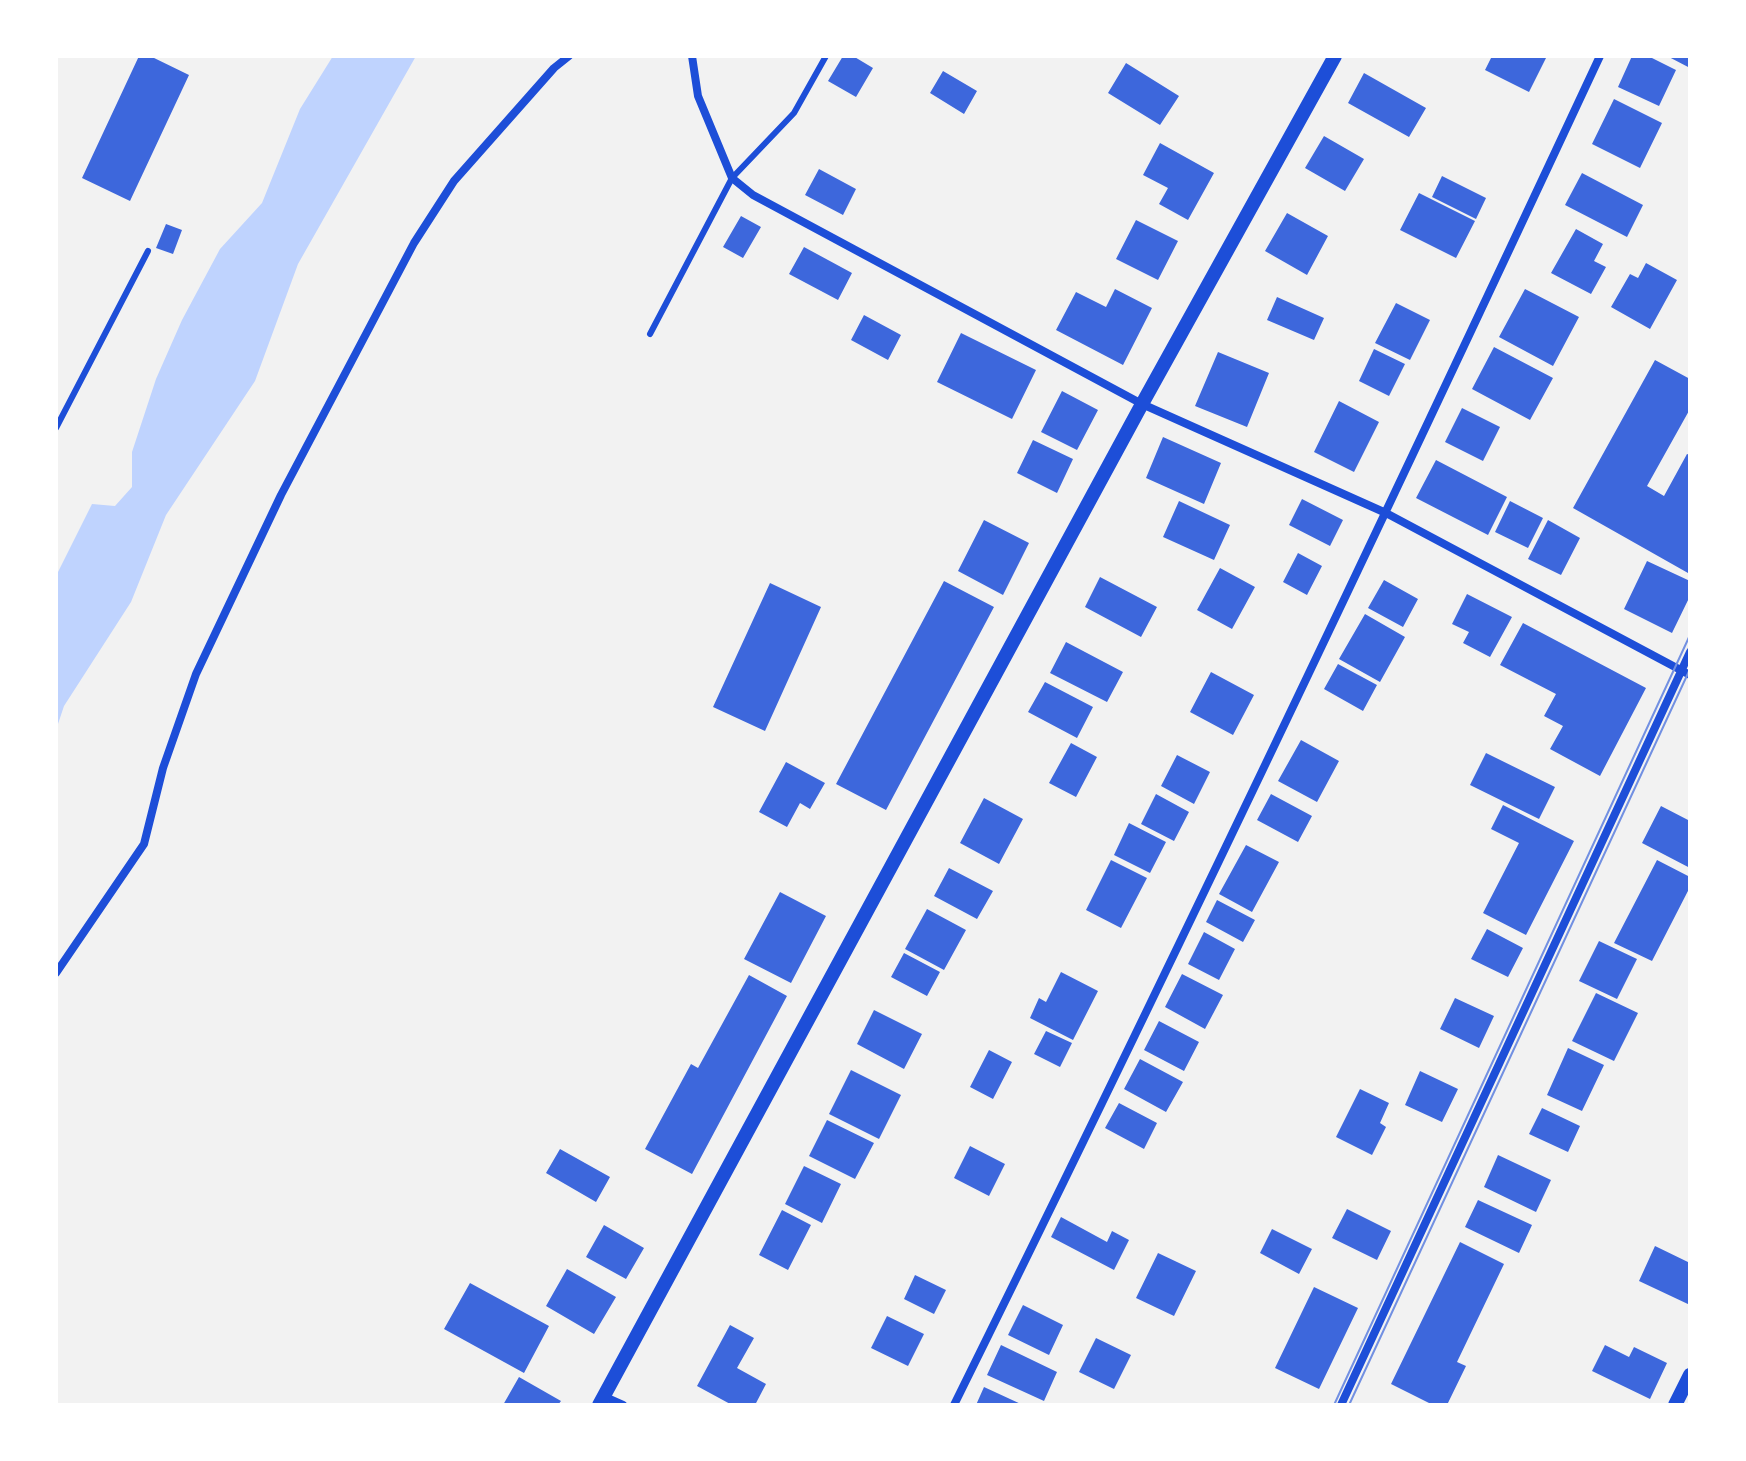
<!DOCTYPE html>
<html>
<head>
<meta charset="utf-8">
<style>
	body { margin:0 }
	#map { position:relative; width:1746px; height:1461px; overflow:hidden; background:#f2f2f2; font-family:"IBM Plex Sans",sans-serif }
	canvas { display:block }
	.frame { position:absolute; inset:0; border:58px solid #fff; pointer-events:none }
</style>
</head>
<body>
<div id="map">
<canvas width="1746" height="1461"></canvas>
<div class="frame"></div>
</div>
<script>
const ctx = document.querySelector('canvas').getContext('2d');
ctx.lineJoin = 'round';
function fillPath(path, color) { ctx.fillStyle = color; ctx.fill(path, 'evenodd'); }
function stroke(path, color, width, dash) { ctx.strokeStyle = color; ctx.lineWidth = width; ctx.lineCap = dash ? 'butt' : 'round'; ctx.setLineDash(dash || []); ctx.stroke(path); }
fillPath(new Path2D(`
	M333,56H416L298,264L255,381L166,515L131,602L64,706L56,730V576L92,504L115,506L132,487V452L156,379L182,320L220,249L262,203L300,109Z`), '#bfd3fe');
fillPath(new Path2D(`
	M139,56H150L189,75L130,201L82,178Z
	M843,56H853L873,68L856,97L828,81Z
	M1492,56H1543L1546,58L1529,92L1485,70Z
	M1632,56H1648L1676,70L1659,106L1618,87Z
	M1667,56H1690V68Z
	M1126,63L1179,96L1160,125L1108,93Z
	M943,71L977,91L964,114L930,93Z
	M1364,73L1426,108L1409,137L1348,103Z
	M1614,99L1662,123L1640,168L1592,144Z
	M1324,136L1364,159L1345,191L1305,168Z
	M1160,143L1214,173L1188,220L1159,204L1168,188L1143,175Z
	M819,169L856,189L843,215L805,195Z
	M1582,173L1643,205L1627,237L1565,205Z
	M1442,176L1486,198L1476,219L1432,197Z
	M1419,193L1475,221L1456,258L1400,230Z
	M1287,213L1328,236L1307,275L1265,251Z
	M741,216L761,227L743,258L723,247Z
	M1136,220L1178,241L1158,280L1116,259Z
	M166,224L182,230L173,254L156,248Z
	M1576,229L1603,244L1594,261L1606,267L1591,294L1551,273Z
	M804,247L852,273L838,300L789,274Z
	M1646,263L1677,280L1650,329L1611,307L1630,274L1638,278Z
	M1115,289L1152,308L1123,365L1056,330L1076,292L1106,307Z
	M1525,289L1579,317L1553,366L1499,337Z
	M1277,297L1324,318L1314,340L1267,320Z
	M1396,303L1430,320L1410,360L1375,343Z
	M864,315L901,335L888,360L851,340Z
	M961,333L1036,370L1012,419L937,382Z
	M1494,347L1553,378L1530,420L1472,389Z
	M1374,349L1405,364L1389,396L1359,381Z
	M1218,352L1269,373L1247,427L1195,406Z
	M1655,360L1690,379V409L1647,486L1664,496L1687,454L1690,455V569L1688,573L1573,508Z
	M1062,391L1098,410L1077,450L1041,432Z
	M1339,401L1379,422L1354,472L1314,452Z
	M1462,408L1500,427L1483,461L1445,442Z
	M1163,437L1221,463L1204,504L1146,478Z
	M1033,440L1073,459L1057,493L1017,473Z
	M1436,460L1507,497L1488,535L1416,498Z
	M1302,499L1343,520L1330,546L1289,525Z
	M1179,501L1230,525L1214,560L1163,537Z
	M1510,501L1543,518L1528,548L1495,532Z
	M984,520L1029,543L1003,595L958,571Z
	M1548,520L1580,538L1561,575L1528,559Z
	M1298,553L1322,566L1307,595L1283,582Z
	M1647,561L1690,581V596L1672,633L1624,609Z
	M1220,568L1255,587L1232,629L1197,610Z
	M1100,577L1157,607L1141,637L1085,607Z
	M1384,580L1418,599L1403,627L1368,608Z
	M944,581L994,607L886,810L836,784Z
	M770,583L821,607L765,731L713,707Z
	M1467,594L1512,617L1490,657L1463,643L1469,632L1452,624Z
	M1365,614L1405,637L1380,682L1339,659Z
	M1523,623L1646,688L1600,776L1550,749L1563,726L1544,716L1556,694L1500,665Z
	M1066,642L1123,672L1107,702L1050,673Z
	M1338,664L1377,685L1363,711L1324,689Z
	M1211,672L1254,695L1233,735L1190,712Z
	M1045,682L1093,707L1077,738L1028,712Z
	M1301,740L1339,761L1317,802L1278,781Z
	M1071,743L1097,757L1076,797L1049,783Z
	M1486,753L1555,787L1539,819L1470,785Z
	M1177,755L1210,772L1194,804L1161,786Z
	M786,762L825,783L810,809L800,803L787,827L759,812Z
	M1156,794L1189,812L1174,841L1141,824Z
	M1271,794L1312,816L1298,842L1257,820Z
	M984,798L1023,819L999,864L960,843Z
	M1503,805L1574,841L1526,935L1483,913L1519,843L1491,829Z
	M1661,806L1690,821V868L1642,843Z
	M1129,823L1166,842L1150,873L1114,855Z
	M1246,845L1279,862L1252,912L1219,894Z
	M1111,860L1147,878L1121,928L1086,910Z
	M1657,860L1690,877V887L1652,961L1614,943Z
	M949,868L993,891L977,919L934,896Z
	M780,892L826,916L791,983L744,959Z
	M1217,900L1255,920L1243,942L1206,922Z
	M927,909L966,930L944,970L905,949Z
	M1487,929L1523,948L1508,977L1471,959Z
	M1204,932L1235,949L1219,980L1188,964Z
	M1599,941L1637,959L1617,999L1579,981Z
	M904,953L940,972L927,996L891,977Z
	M1061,972L1098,991L1073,1040L1030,1018L1039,998L1046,1002Z
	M1182,974L1223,995L1205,1029L1165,1007Z
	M749,975L787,996L692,1174L645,1149L691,1064L698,1068Z
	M1596,993L1638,1013L1614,1061L1572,1041Z
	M1455,998L1494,1016L1479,1048L1440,1029Z
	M874,1010L922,1034L904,1069L857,1044Z
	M1159,1021L1199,1042L1184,1071L1144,1050Z
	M1046,1031L1072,1043L1060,1067L1034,1054Z
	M1568,1048L1604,1065L1582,1111L1547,1095Z
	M989,1050L1012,1062L993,1099L970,1087Z
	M1140,1059L1183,1082L1166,1112L1124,1089Z
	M851,1070L901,1095L879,1139L829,1114Z
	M1420,1071L1458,1089L1442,1122L1405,1105Z
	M1360,1089L1389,1103L1380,1123L1386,1127L1372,1155L1336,1137Z
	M1119,1103L1157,1123L1144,1149L1105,1128Z
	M1542,1108L1580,1126L1568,1152L1529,1134Z
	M827,1120L874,1143L855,1179L809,1156Z
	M970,1146L1005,1164L989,1196L954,1178Z
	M560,1149L610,1177L596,1202L546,1173Z
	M1498,1155L1551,1180L1536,1212L1484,1187Z
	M804,1166L841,1184L822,1223L785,1204Z
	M1478,1200L1532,1225L1519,1253L1465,1227Z
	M1347,1209L1391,1231L1377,1260L1332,1238Z
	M782,1210L811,1225L788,1270L759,1255Z
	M1061,1217L1107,1242L1112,1231L1129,1240L1114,1270L1051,1237Z
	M604,1225L644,1248L626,1279L586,1257Z
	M1272,1229L1312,1249L1299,1274L1260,1253Z
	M1460,1242L1504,1264L1457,1362L1466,1366L1447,1405H1433L1391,1384Z
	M1655,1246L1690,1263V1305L1639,1281Z
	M1158,1253L1196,1271L1174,1316L1136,1298Z
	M567,1269L616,1297L594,1334L546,1306Z
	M915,1275L946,1290L934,1314L904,1299Z
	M470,1283L549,1326L524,1373L444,1329Z
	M1314,1287L1358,1308L1319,1389L1275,1368Z
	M1023,1305L1063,1325L1049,1355L1008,1335Z
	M887,1316L924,1334L908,1366L871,1348Z
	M730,1325L754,1338L737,1368L766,1384L755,1405H732L697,1386Z
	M1096,1338L1131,1355L1114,1389L1079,1372Z
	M1001,1345L1057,1372L1044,1401L987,1375Z
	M1605,1345L1629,1357L1634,1347L1667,1363L1650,1399L1592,1371Z
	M519,1377L561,1401L558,1405H503Z
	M984,1387L1023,1405H976Z`), '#3d67dc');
stroke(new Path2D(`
	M650,334L732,178L794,113L826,56
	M56,428L148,251`), '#1d4ed8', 6);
stroke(new Path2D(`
	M692,56L698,96L732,178L753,195L1142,404L1386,513L1690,675
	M56,973L144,844L163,768L196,674L281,495L414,243L454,181L554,68L569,56
	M605,1397L623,1405
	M954,1405C1175,958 1389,508 1600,56
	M1341,1405L1690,652`), '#1d4ed8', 8);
stroke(new Path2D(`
	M599,1405L1142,404L1335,56
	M1675,1405L1690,1375`), '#1d4ed8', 14);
stroke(new Path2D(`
	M1334,1405L1690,635
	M1349,1405L1690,669`), '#7290e2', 2);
</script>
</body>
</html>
